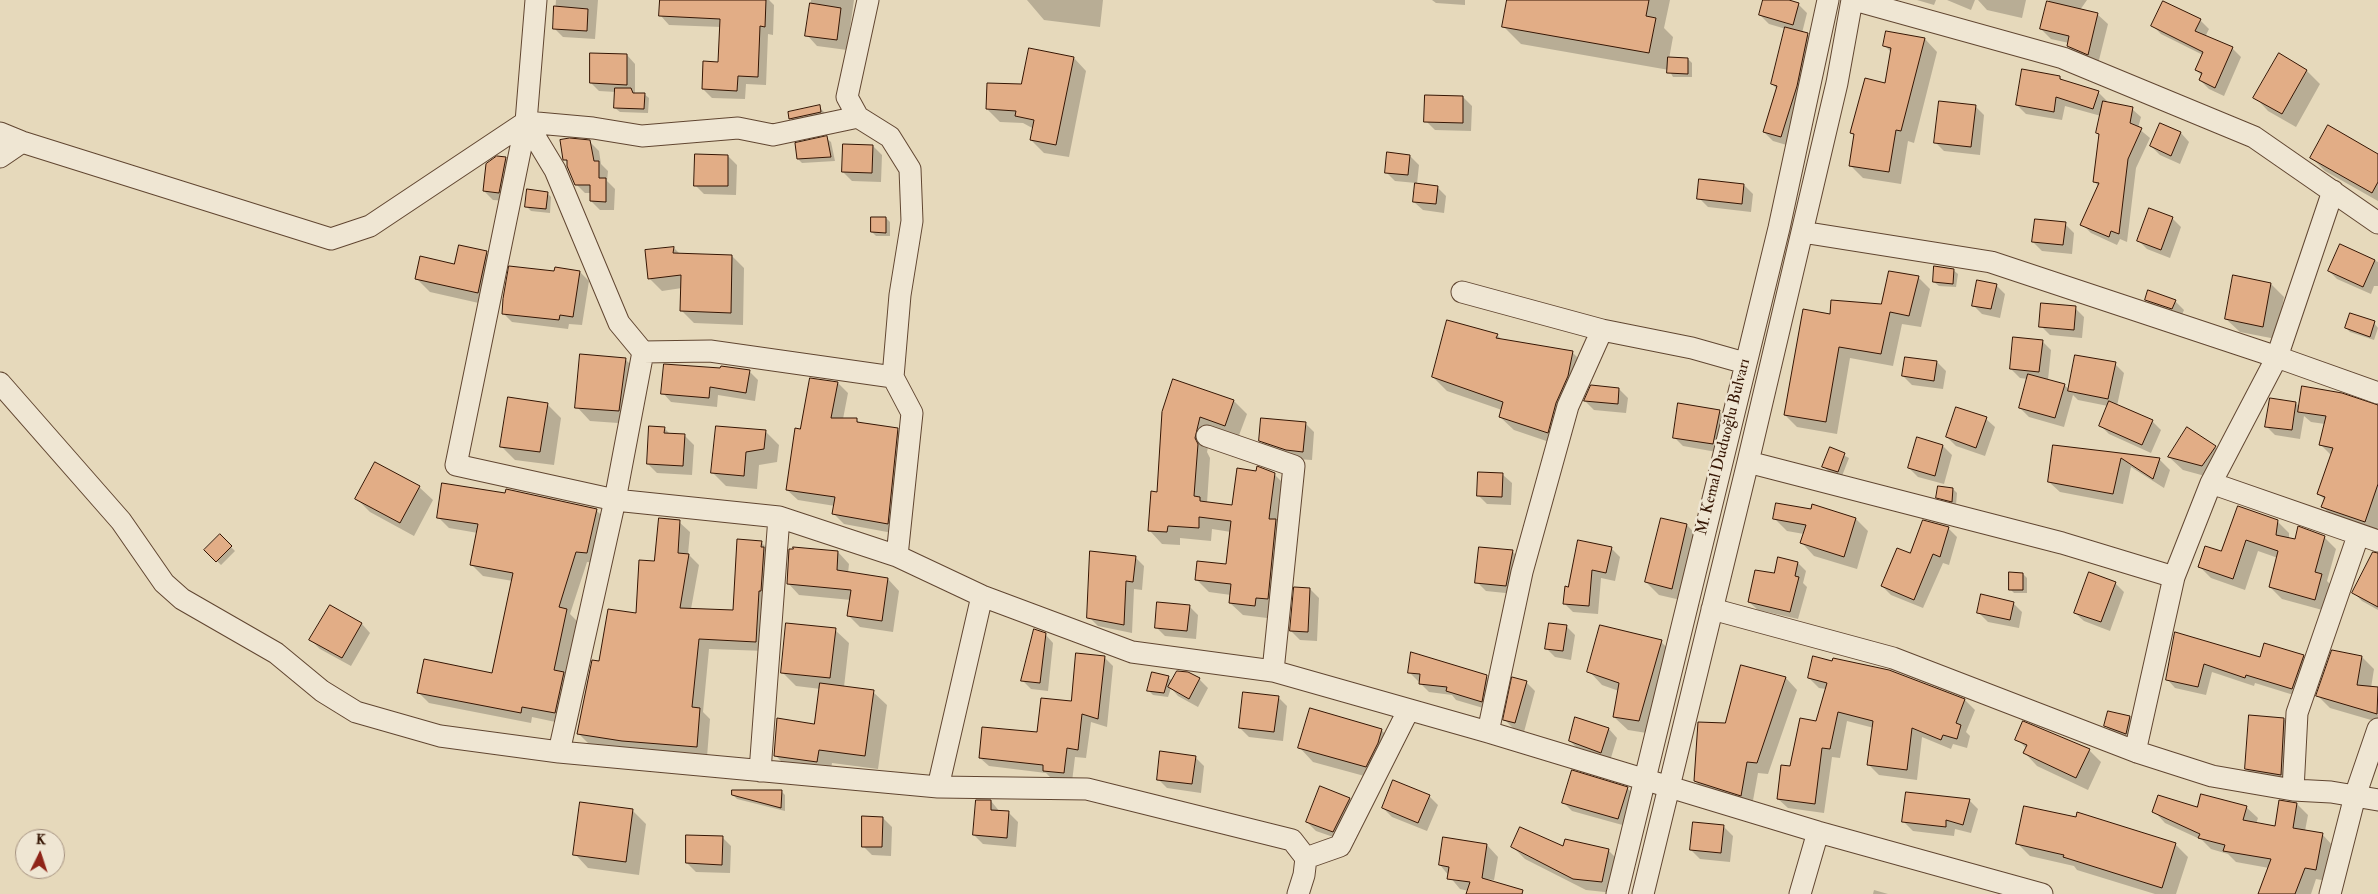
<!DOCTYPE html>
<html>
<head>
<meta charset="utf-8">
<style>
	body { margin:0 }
	#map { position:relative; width:2378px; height:894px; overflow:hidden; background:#e6d9bb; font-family:"IM FELL Double Pica",serif }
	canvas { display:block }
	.north { position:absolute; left:15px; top:829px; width:50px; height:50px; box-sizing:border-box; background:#efe6d3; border:1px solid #a59280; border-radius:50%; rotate:4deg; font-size:14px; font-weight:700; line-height:20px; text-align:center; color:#351503 }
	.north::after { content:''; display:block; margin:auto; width:18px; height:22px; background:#8f2418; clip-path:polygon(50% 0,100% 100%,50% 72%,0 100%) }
</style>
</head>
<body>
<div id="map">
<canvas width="2378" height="894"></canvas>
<div class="north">K</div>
</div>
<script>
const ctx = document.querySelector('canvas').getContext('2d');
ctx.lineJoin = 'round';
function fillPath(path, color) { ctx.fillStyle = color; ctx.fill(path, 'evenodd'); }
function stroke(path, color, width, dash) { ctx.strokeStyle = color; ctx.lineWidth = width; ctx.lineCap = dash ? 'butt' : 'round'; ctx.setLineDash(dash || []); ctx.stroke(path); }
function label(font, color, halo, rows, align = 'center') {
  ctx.font = font + ' "IM FELL Double Pica",serif'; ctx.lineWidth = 5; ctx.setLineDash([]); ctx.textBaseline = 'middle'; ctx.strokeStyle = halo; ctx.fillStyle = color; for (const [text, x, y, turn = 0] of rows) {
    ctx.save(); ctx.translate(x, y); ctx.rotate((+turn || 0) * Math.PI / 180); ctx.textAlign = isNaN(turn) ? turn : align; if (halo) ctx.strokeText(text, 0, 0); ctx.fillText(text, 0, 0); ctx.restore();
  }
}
fillPath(new Path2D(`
	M556,0H598L595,39L563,37L554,28Z
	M661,0H769L774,5L773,35L768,34L766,85L746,84L745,99L712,98L703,89L719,63L721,27L669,25L661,16Z
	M811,0H854L847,50L817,46L807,35Z
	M1027,0H1103L1100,27L1044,20Z
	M1432,0H1465V5L1436,3Z
	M1508,0H1670L1664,28L1673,37L1669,59H1688L1692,63V77H1673L1669,70L1521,44L1504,27Z
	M1765,0H1785L1798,4L1807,13L1802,33L1807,34L1816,43L1790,146L1773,141L1764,132L1777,89L1772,84L1786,29L1769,24L1760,15Z
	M1917,0H1936L1934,5Z
	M1947,0H1975L1971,10Z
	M1978,0H2026L2022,18L1987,10Z
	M2049,0H2087L2080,10L2097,14L2108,24L2098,64L2078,56L2068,46L2069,43L2051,39L2041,29Z
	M2200,20L2209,29L2205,37L2232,48L2241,57L2224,96L2209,89L2200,80L2202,76L2196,70L2203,55L2161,34L2152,25Z
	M1887,32L1925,39L1937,52L1914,143L1908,141L1901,184L1863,178L1851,166L1855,137L1852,133L1886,85L1891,52L1885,46Z
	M627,55L635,64V94H644L649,98L648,113L620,112L615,108L616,92L599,91L591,83Z
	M2279,55L2307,71L2320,84L2296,127L2268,111L2255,97Z
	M1074,58L1086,71L1069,157L1044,153L1031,140L1034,129L1023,123L1000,122L987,109L1022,86Z
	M2059,77L2063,81L2098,92L2107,101L2106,103L2132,109L2141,117L2138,128L2150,138L2136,168L2127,242L2120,239L2117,245L2091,233L2082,224L2099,187L2095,182L2100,136L2097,133L2101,116L2065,106L2062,120L2026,114L2017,105Z
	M1463,97L1472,106L1471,131L1435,130L1426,121Z
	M1975,106L1984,115L1980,155L1944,151L1935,142Z
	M819,107L828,116L800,127L791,118Z
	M2160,125L2181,133L2189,142L2180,164L2160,155L2151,146Z
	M826,138L831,142L835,161L802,163L798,159Z
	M589,141L599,151L601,164L608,171L607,181L615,189L614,210H600L591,201V193H585L576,184L568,163L565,159Z
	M873,146L882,155L881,182L852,181L843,172Z
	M2378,155V201L2325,171L2311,157Z
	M728,156L737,165L736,195L704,194L695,185Z
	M1410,156L1419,165L1417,184L1437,187L1446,196L1444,213L1423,210L1414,202L1416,183L1395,181L1386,172Z
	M506,158L514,167L508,201L493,200L484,191Z
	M1744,185L1753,194L1751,212L1708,207L1699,198Z
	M547,193L551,197L550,213L531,211L527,207Z
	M886,218L890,222V236H876L872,232Z
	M2172,218L2181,227L2170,258L2147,249L2138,240Z
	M2065,224L2074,233L2072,254L2042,251L2033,242Z
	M2340,246L2378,262V286H2374L2371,294L2337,279L2329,271Z
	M674,248L680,254L732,256L744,268L743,325L694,323L681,310L682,288L662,291L649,278Z
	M486,253L500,266L492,306L430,292L417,279Z
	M1953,270L1958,274L1956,287L1939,286L1934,282Z
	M580,272L589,281L582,325L569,324L568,329L512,322L503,313L555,273Z
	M1918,277L1930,289L1921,327L1902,324L1893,366L1850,358L1837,434L1797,427L1785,415L1831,316L1882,306Z
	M2271,284L2284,297L2276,339L2240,332L2226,319Z
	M1996,285L2005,294L2000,318L1982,314L1973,305Z
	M2146,300L2175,301L2184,310L2181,317L2155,309Z
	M2075,308L2084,317L2082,338L2050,335L2041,326Z
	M2374,323L2378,328L2374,340L2350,332L2346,328Z
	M1497,335L1502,340L1572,352L1586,366L1561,446L1514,430L1500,417L1502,410L1447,391L1433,377Z
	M2042,341L2051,350L2048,380L2064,385L2070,390L2115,364L2124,373L2117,406L2152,421L2161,430L2151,453L2109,434L2100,425L2108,406L2078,400L2073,395L2064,427L2029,417L2020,408L2028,379L2020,378L2011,369Z
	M625,359L639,373L632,424L590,421L577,407Z
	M1937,362L1946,371L1943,389L1912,385L1903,376Z
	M749,371L758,380L755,401L718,395L717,407L671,402L663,393Z
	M1174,381L1234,401L1247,414L1238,438L1212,429L1207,452L1210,458L1207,503L1234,506L1274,474L1287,487L1280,611L1268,610L1267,618L1243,615L1230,603L1231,595L1209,592L1196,579L1227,565L1231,532L1212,529L1211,541L1180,538V545L1162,544L1150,531L1158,493Z
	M838,383L848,393L843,419L856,420L860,423L897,429L908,440L898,534L844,524L834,514L835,506L798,500L787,490L801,430Z
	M1619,389L1628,398L1626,413L1594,410L1585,401Z
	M2296,403L2300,408L2378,406V527L2376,533L2334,518L2323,507L2325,500L2319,494L2332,456L2320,444L2325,424L2311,422L2304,416L2300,439L2275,435L2266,426Z
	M547,404L561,418L554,465L515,460L501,446Z
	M1719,411L1728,420L1722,453L1683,446L1674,437Z
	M1986,419L1995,427L1985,456L1956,446L1947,437Z
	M1305,423L1314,432L1312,460L1296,459L1269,449L1260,440Z
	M664,428L671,435L685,436L694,445L692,475L657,473L648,464Z
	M765,431L779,445L777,462L759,465L757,489L726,486L712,472Z
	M1918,439L1943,446L1952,455L1944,484L1918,477L1909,468Z
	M2054,446L2159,459L2170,470L2164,488L2131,467L2123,504L2060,492L2049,482Z
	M2215,447L2228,461L2216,479L2183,470L2169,457Z
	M1831,449L1849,458L1842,476L1828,471L1824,467Z
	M1503,475L1512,483L1511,505L1487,504L1478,495Z
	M419,487L433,500L414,536L370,512L356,498Z
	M1953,489L1957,493L1956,505L1942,501L1938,497Z
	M596,510L607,521L598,563L587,562L570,614L577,621L566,676L565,724L532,717L531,723L429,703L418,692L493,675L513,581L483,576L472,565L478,533L449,528L438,517Z
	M1774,518L1856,519L1868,531L1857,569L1814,556L1802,543L1804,534L1787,531Z
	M1662,519L1687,525L1700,539L1685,601L1659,595L1646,582Z
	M679,522L690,532L688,554L699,565L691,609L734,612L761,542L771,552L766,651L709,649L703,712L710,719L707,757L589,744L579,734L600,663L637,615L655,563Z
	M2278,522L2289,533V539L2296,540L2324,537L2336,549L2327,581L2333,587L2326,611L2282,599L2270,587L2278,558L2258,551L2245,590L2211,578L2199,566Z
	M1948,528L1957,537L1949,565L1943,563L1923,608L1891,595L1882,586L1911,555Z
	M220,536L235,551L221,565L206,550Z
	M1611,548L1620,557L1615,581L1601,578L1598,614L1573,612L1564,603L1569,588Z
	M838,552L849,564L848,573L888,579L899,591L893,632L860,627L849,616L851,600L799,595L788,583Z
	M1513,552L1522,561L1515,594L1486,591L1477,582Z
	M1135,557L1144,566L1142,590L1134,589L1132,633L1098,626L1089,617Z
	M2378,560V610L2362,601L2353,592Z
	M1798,563L1806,571L1803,583L1807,587L1798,619L1758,610L1749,602L1775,575Z
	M2023,574L2027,578V593H2014L2010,589Z
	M2115,583L2124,592L2110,631L2084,621L2075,613Z
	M1310,589L1319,598L1317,641L1300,640L1291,631Z
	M2013,603L2022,612L2019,628L1988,622L1979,613Z
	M330,606L362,624L370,633L351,666L320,649L311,640Z
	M1189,606L1198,615L1196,639L1165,636L1156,627Z
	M1566,626L1575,635L1571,660L1555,657L1546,648Z
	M835,630L849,643L844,687L873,692L887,705L878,769L832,763L830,775L789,769L775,755L815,725L821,689L796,686L782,672Z
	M2176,633L2261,658L2303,656L2312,664L2300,697L2255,683L2254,686L2212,672L2206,695L2175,688L2167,679Z
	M1045,634L1053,643L1048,691L1031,689L1023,681Z
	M1661,642L1675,655L1653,734L1628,730L1614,717L1619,691L1602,685L1589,671Z
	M1104,657L1113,666L1107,727L1091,722L1086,758L1075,757L1072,782L1053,780L1046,773L989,766L980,758L1038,734L1072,702Z
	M2362,657L2374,669L2371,688H2378V722L2330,708L2318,696Z
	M1833,663L1889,671L1965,700L1975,710L1966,732L1970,736L1967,748L1953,744L1951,749L1922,737L1917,780L1879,775L1869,765L1874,728L1847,721L1840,758L1832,757L1824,813L1788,808L1778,799L1791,767L1817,723L1826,689L1819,688L1809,678Z
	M1742,666L1786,678L1797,690L1768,774L1758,773L1752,806L1707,793L1695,781L1726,724Z
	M1410,673L1487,677L1496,686L1490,710L1456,700L1452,695L1429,692Z
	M1168,677L1172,681L1199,679L1208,688L1198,707L1178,696L1171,688L1168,697L1153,695L1149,691Z
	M1526,682L1535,691L1524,732L1514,729L1505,720Z
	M1278,697L1287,706L1283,741L1249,737L1240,728Z
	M2130,717L2139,726L2135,742L2115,735L2106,726Z
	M2284,719L2297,733L2294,788L2260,782L2246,769Z
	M1609,729L1617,738L1610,761L1579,750L1570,741Z
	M1381,730L1395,743L1379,780L1313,762L1300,748Z
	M2017,739L2089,750L2101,762L2088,790L2037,766L2025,753L2027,749Z
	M1195,757L1204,766L1201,793L1167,788L1158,779Z
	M1320,788L1350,799L1358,808L1342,840L1316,831L1307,822Z
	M1627,788L1635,796L1626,826L1572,811L1564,803Z
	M781,791L785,795V811L737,799L733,795Z
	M1429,796L1438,805L1427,831L1392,817L1383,808Z
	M1969,800L1978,809L1971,833L1955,829L1954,836L1913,831L1904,822Z
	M991,801L1000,812L1009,813L1018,822L1016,847L983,844L974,835Z
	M2297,804L2308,815L2305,831L2322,834L2333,846L2327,881L2316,879L2311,894H2259L2269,868L2236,862L2228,854L2211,849L2202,840L2165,823L2154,811L2246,807L2258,818L2256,824L2276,827Z
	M632,810L646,824L639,875L588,868L575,854Z
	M883,818L892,827L891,856L872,855L863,846Z
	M1724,827L1733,836L1730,862L1700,859L1691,850Z
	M722,837L731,846L730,873L696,872L687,863Z
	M2017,843L2175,844L2188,857L2176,894H2155L2077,870L2074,866L2030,856Z
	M1487,845L1498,857L1494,880L1484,879L1521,894H1468L1469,891L1460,889L1440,865Z
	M1513,847L1608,850L1621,863L1614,893L1586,890L1525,859Z
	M1874,890L1888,894H1873Z`), '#0003');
const building = new Path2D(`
	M660,0H766L765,27L760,26L758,77L738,76L737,91L702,89L703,61L718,62L720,19L659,16Z
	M1507,0H1649L1646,16L1656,18L1649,53L1502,27Z
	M1763,0H1789L1799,3L1793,25L1759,15Z
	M2047,1L2098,13L2088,55L2067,46L2069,36L2040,29Z
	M2163,1L2201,19L2195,31L2233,47L2215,88L2199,80L2202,73L2195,70L2203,52L2151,26Z
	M810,3L841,8L837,40L805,36Z
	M554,6L588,9L587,31L553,29Z
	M1785,27L1808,33L1797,86L1781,137L1763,132L1777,86L1771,84Z
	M1886,31L1925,38L1901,131L1896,130L1889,172L1849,166L1854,134L1850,133L1865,78L1885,83L1891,48L1883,46Z
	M1029,48L1074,57L1056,145L1030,140L1034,120L1015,116L1016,111L986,109L987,83L1021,84Z
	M590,53L627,54V85L590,83Z
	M2279,53L2307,70L2282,114L2253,98Z
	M1668,57L1688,58V74L1667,73Z
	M2022,69L2060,76V79L2099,91L2093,109L2056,97L2054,112L2016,105Z
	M615,88H631L633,93H645L644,109L614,108Z
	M1425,95L1463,96V123L1424,122Z
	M1939,101L1976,105L1971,147L1934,143Z
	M2103,101L2133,107L2130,123L2142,128L2128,159L2119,234L2111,231L2109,237L2080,225L2099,183L2093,182L2099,134L2096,133Z
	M820,105L821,112L789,119L788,112Z
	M2160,123L2181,132L2171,156L2150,146Z
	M2328,125L2378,154V182L2372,193L2310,158Z
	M827,136L831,157L797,159L795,143Z
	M570,138L590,140L594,161H599V178H606V202L590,201V185H575L567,166V160H563L560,140Z
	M843,144L873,145L872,173L842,172Z
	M1387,152L1410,155L1408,175L1385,173Z
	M695,154L728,155V186H694Z
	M497,156L506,157L499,193L483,191L486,164Z
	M1699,179L1744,184L1742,204L1697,199Z
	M1415,183L1438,186L1436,204L1413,202Z
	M527,189L548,192L546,209L525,207Z
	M2149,208L2173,217L2161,250L2137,241Z
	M871,217H886V233L871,232Z
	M2035,219L2066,222L2063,245L2032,242Z
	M2340,244L2375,260L2363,287L2328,271Z
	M459,245L487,251L478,293L415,279L420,256L454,264Z
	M674,247L673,253L732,255L731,313L680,311L681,275L648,279L645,250Z
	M509,266L554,271L555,267L580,271L573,317L560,315L559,320L502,314L503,299Z
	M1934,266L1954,269L1953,284L1933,282Z
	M1889,271L1919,276L1909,316L1890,312L1881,354L1839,347L1826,422L1784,415L1803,309L1830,314L1831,300L1881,304Z
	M2233,275L2271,283L2263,327L2225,319Z
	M1977,280L1997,284L1991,309L1972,306Z
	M2148,290L2176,300L2172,309L2145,300Z
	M2041,303L2076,306L2074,330L2039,327Z
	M2350,313L2375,321L2370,337L2345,328Z
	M1447,320L1498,334L1496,338L1573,351L1568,376L1556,403L1548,433L1499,417L1503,402L1432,377Z
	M2013,337L2043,340L2039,372L2010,369Z
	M580,354L626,358L619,411L575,408Z
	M2075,355L2116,362L2108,399L2068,391Z
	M1905,357L1937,361L1934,381L1902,376Z
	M664,364L720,368L721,366L750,370L746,393L710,387L709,398L661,394Z
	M2028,374L2065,384L2055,418L2019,408Z
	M810,378L838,382L831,418H857V422L898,428L888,524L832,514L835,497L786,490L795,428L800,429Z
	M1173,379L1234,400L1225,426L1200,417L1195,438L1198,444L1194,496L1200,497V501L1232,505L1237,468L1256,471L1257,466L1275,473L1269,519H1276L1268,599L1256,598L1255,606L1229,603L1231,584L1195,580L1197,561L1226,564L1231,521L1199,517V528L1168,526L1167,532L1148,531L1151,491L1157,492L1162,412Z
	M1591,385L1619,388L1618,404L1584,401Z
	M2302,386L2342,393L2378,405V484L2365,522L2321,507L2325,497L2317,494L2333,448L2319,445L2326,416L2298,412Z
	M508,397L548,403L540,452L500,447Z
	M2270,398L2296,402L2292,430L2265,427Z
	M2109,401L2153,420L2142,445L2099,426Z
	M1678,403L1720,410L1713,444L1673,438Z
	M1956,407L1987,417L1976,448L1946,437Z
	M1261,418L1306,422L1303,452L1286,450L1259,441Z
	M649,426L665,427L664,433L685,434L683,466L647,464Z
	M716,426L766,430L764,449L746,452L744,476L711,473Z
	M2187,427L2216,446L2202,466L2168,457Z
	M1917,437L1943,445L1935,476L1908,468Z
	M2053,445L2112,452L2160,458L2153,479L2121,458L2113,494L2048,482Z
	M1830,447L1845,453L1838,472L1822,467Z
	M375,462L420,486L400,523L355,499Z
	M1478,472L1503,473L1502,497L1477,496Z
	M442,483L505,493L506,489L597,509L587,553L576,552L559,607L567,609L554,670L564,672L555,713L522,707L521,713L417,693L424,659L492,673L513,573L470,565L478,524L437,518Z
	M1938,486L1953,488L1952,502L1936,498Z
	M1776,503L1811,509L1812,504L1856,518L1844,557L1800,543L1806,525L1773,519Z
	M2238,506L2278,520L2276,535L2295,539L2298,526L2325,536L2315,572L2322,574L2315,600L2269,587L2278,551L2246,540L2233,579L2198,567L2205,546L2221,551Z
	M659,518L680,520L678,553L689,554L680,608L733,610L737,539L762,541L761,547H764L761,591H759L756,642L699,639L692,707L700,708L697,747L622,741L577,734L592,660L599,661L608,609L636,613L639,560L654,561Z
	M1661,518L1687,524L1672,589L1645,582Z
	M1923,520L1949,527L1940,557L1933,554L1914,600L1881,586L1897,548L1910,553Z
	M220,534L232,546L216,562L204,550Z
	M1578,540L1612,547L1606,573L1592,570L1589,606L1563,604L1565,586L1568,587Z
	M793,547L838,551L837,570L888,578L882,621L847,616L851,590L787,584L789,549H793Z
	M1479,547L1513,550L1506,586L1475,583Z
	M1090,551L1136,556L1133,582L1126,581L1124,625L1087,618Z
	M2373,552L2378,553V607L2352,593Z
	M1778,557L1798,562L1795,576L1799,577L1790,612L1748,602L1755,570L1774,573Z
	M2009,572L2023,573V590H2009Z
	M2089,572L2116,582L2101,622L2074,613Z
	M1294,587L1310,588L1308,632L1290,631Z
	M1981,594L2014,602L2010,620L1977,613Z
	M1157,602L1190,605L1187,631L1155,628Z
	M330,605L362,623L342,658L309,640Z
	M786,623L836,628L830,678L781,673Z
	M1549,623L1567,625L1563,651L1545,649Z
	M1600,625L1662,640L1639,721L1613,717L1619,683L1587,672Z
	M1034,629L1046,633L1040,683L1021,681Z
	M2175,632L2260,657L2264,643L2304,655L2292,689L2246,675L2245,678L2204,664L2198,687L2166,680Z
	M2332,650L2362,656L2357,685L2378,687L2377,714L2316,696Z
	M1411,652L1487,675L1482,702L1446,691L1447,687L1419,684L1420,674L1408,673Z
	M1076,653L1105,656L1098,719L1082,714L1078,750L1067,748L1064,773L1043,771V765L979,758L982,727L1037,732L1041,698L1071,701Z
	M1813,656L1832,661L1833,658L1889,670L1965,699L1956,723L1961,725L1957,739L1943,735L1941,740L1912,728L1907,770L1867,765L1873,721L1838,712L1830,749L1822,748L1815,804L1777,799L1781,765L1790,766L1800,718L1816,721L1827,683L1808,678Z
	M1741,665L1786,677L1757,763L1747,762L1741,796L1694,781L1698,722L1725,723Z
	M1177,671L1188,672L1200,678L1189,699L1168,687Z
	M1152,672L1169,676L1164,693L1147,691Z
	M1512,677L1527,681L1515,723L1503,720Z
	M820,683L874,690L865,756L819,750L817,762L774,756L777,718L814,724Z
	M1243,692L1279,696L1274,732L1239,728Z
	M1310,708L1382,729L1378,743L1366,767L1298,748Z
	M2108,711L2130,716L2126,734L2104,726Z
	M2249,715L2284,718L2281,775L2245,769Z
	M1575,717L1609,728L1601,753L1569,741Z
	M2023,721L2090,749L2076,778L2023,753L2027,745L2015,740Z
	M1160,751L1196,756L1192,784L1157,780Z
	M1572,770L1628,787L1618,819L1562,803Z
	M1393,780L1430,795L1418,823L1382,808Z
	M1320,786L1350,798L1333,832L1306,822Z
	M732,790H782L781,808L732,795Z
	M1906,792L1970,799L1963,825L1946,820V827L1902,822Z
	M2201,794L2247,806L2243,820L2275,826L2279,800L2297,803L2293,828L2323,833L2316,870L2305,868L2295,894H2258L2271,859L2223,851L2225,845L2198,838L2200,834L2152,812L2158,795L2197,807Z
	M976,800H991V810L1009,811L1007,838L973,835Z
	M580,802L633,809L626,862L573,855Z
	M2024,806L2076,817L2077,812L2176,843L2162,888L2063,857L2064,855L2016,844Z
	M862,816L883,817L882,847H862Z
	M1693,822L1724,825L1721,853L1690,850Z
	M1520,827L1563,846L1565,839L1609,849L1602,882L1573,879L1511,847Z
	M686,835L723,836L722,865L686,863Z
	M1443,837L1487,844L1482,878L1523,890L1522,894H1466L1470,882L1447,879L1449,867L1439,865Z`);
fillPath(building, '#e2ad86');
stroke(building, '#351503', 1);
const minor = new Path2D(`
	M536,0L526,122L456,465L615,500L779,517L897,556L982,596L1132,652L1273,671L1488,732L1818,832L2042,894
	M1854,0L2063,58L2254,137L2378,223
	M526,122L555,170L619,323L643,352
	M0,133L22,142L331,239L370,226L526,122L593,128L642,136L738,128L773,135L858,117
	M0,157L22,142
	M2333,191L2277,357L2378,393
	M1802,232L1991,262L2277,357L2211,483L2174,577L2137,743V752
	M1462,292L1602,330
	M643,352L710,351L893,377L900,295L912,221L910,169L890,137L858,117L847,97L868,0
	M893,377L912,413L897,556
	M0,383L121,521L164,583L182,599L276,653L322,691L356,712L440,736L559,752L938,787L1087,789L1292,840L1306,858L1304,875L1298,894
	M1207,436L1294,466L1273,671
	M1748,462L2062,543L2174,577
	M2211,483L2378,541
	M1712,609L1893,658L2137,752L2212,776L2293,790L2331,792L2378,800
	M1488,732L1522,572L1568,406L1602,330L1692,348L1745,363
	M559,752L615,500L643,352
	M760,771L779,517
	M938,787L982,596
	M2293,790L2297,713L2358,536
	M1306,858L1340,846L1408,711
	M1617,894L1779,228L1828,0
	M1643,894L1748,462L1837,83L1852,0
	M1800,894L1818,832
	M2330,894L2355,796L2378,729`);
stroke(minor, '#614631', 23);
stroke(minor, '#efe6d3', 21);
label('16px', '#351503', '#efe6d3', [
	["M. Kemal Duduoğlu Bulvarı",1724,447,-76]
]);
</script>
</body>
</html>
